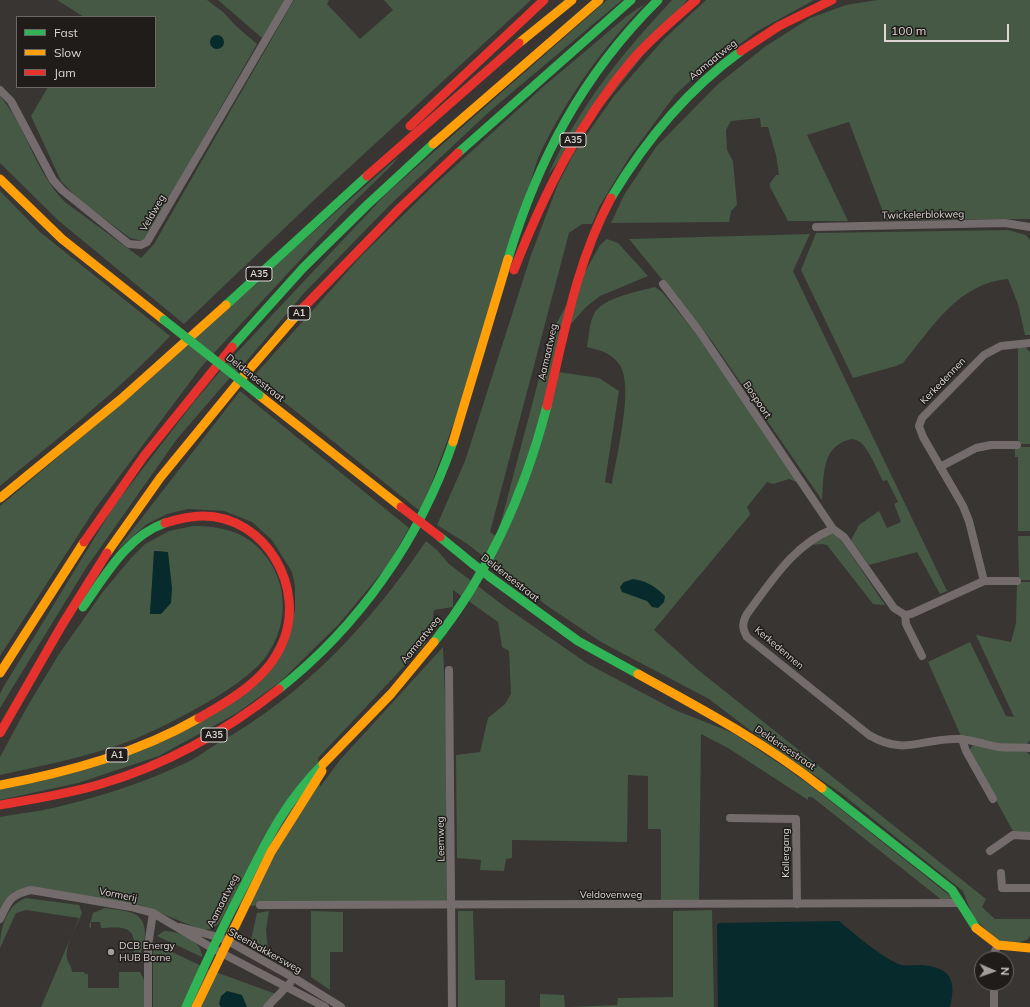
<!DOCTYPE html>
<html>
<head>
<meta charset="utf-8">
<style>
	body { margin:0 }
	#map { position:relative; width:1030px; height:1007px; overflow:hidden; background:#383533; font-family:Mulish,sans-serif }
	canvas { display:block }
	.legend { position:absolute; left:16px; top:16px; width:140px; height:72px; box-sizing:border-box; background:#1f1c1a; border:1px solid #6b6765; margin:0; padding:5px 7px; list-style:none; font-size:12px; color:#dcd7d5 }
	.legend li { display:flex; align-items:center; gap:8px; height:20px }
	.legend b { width:20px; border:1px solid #6b6765 }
	.north { position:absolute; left:974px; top:951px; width:40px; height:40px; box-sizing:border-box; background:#1f1c1a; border:1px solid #6b6765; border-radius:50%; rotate:92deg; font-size:11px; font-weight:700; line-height:16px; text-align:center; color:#dcd7d5 }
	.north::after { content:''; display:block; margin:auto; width:14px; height:18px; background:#a39e9c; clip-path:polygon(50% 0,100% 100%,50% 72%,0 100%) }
	.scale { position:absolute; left:884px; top:24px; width:125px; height:18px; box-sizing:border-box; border:2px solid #dcd7d5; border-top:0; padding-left:5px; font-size:12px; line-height:14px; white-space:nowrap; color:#dcd7d5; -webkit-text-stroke:3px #1f1c1a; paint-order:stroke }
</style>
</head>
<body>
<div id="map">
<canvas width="1030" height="1007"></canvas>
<ul class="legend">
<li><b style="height:5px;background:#30b455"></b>Fast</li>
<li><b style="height:5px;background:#ff9f0a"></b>Slow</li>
<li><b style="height:5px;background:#e5322d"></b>Jam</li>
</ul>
<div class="north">N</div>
<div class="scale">100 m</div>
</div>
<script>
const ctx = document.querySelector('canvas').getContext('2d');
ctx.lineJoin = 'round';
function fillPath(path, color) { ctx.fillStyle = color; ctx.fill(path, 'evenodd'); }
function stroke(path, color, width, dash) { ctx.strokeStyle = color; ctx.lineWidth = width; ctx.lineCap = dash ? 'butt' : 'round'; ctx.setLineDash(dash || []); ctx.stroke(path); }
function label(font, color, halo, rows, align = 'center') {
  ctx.font = font + ' Mulish,sans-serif'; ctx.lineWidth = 3; ctx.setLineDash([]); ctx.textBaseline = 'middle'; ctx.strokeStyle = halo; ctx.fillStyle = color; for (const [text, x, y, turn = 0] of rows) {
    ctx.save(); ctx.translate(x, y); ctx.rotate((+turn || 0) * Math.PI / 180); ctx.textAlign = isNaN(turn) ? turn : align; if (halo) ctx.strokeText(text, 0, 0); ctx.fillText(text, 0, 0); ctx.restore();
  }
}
fillPath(new Path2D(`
	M57,0H207L223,12L236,26L257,44L146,238L142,241L130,238L78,199L61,181L31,116L48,87H155V17H84Z
	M218,0H285L262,38Z
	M294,0H329L327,4L360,39L393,10L384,0H531L314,200L184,324L59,221L0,163V96C27,128 35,172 65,202L141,258L154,244Z
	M607,0H622L490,111L392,203L305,292L245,363L227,381L177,439L86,568L0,708V694L4,686L114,506L194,402L227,363L387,193Z
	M672,0H687L548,175C580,105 620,56 672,0Z
	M706,0H814L756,32L689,82L675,95L630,156L599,207L592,224H582L569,233L490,532L497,537L551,333L600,245L607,239L618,243L648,276L600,296L586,307L561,335L558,372L599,378L619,391L605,482L612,484C616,457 635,385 619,364C611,353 600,350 587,347C589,337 589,323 594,314C601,298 640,291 655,287L662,292L695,332L799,483L789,479L773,484L767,482L747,507L750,513L749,516L654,630L697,669L986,899L982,907L995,919H1030V936L1027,940L1016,943H1003L991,935L973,917L963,891L842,794L771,746L709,699L601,642L546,605L466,543L437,525L465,461L531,255L558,184L574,153L614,96L663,40Z
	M877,0H1030V219L886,220L849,122L807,135L848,221H788L770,187V183L776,175H779L776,155L768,127H761L760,118L731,121L726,130L727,150L733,161L737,205L731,211L729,222L611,223L624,195L656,147L718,84L766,46L810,18L846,5Z
	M646,3C600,50 566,99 538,158L460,406L421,512L253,377L362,255L433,186L544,86L627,16Z
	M398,157L393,164L350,206L202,366L95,509L0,656V506L58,457Z
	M0,191L40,232L170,336C118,392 58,438 0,486Z
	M1008,230L1026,235L1030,240V335H1025L1018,304L1008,279C958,283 932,328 903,363L896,366L853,378L801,270L816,233Z
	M810,234L793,271L947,591L940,594L917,552L869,565L851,540L859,525L879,511L887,528L901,522L894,504L898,502L887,480L883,481C877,470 872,456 864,446C860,441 853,438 848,440C821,448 824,477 822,500L709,337L629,239Z
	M1025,347L1030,352V444H1018V348Z
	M240,391L409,528L388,565L339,624L280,682L237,713L159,756L78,783L0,800V789L99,764L254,686L295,611V586L292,572L272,540L252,522L224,511L188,509L167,514L147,524L116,551Z
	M1015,447H1030V531H1018V457H1015Z
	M193,526C229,526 256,535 274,569C288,596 285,629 267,655C246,686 170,724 135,739C92,756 45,765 0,775V757L27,707L59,654L102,593L131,558L145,544L169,531ZM155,551L167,552L150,613Z
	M831,533L838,535L885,605L873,604L827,545L822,544L811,545Z
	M1018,536H1030V580H1019Z
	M426,541L438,551L449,564L504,606L588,664L675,710L733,733L786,768L814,788L953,898L954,902L943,901L812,797H808V800L728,748L701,734L699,901H661V829H648V776L628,775L627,842L512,840V858L506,859L504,871L480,870L481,860L457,858L456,755L480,752L488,718L505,704L511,694L509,651L502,647L498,622L453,590V607L434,610L432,625L425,644L318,758L320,787L340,760L443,647L449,790V902H322L228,907C220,921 220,929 202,930L141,905L24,889L12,892L0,913V817C22,813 44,811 65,805C107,795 149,780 188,762C198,757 208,749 218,743C304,695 371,623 426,541Z
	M1017,582H1030V740L1026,745L1004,744L961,736L928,662L970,642L1006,716L1014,717L976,635L1011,642L1016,623Z
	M973,745L1025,750L1030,755V833H1014L969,751Z
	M26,898L79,905L82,913C77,926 65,944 67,958C68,964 72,966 72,972H84L85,974H88V988H119V972H140L144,980V1007H41L79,918L26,910L16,913L0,948C0,929 6,905 26,898Z
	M105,908C122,911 145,909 145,933C145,941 144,946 140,954L134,953C133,948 135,942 133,937C130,924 110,928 101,928L100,922H91V928L89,927L93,913Z
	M712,910L714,1007H570L617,1005L618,998L673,997V911Z
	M269,911L266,930L268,950L251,940L257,913Z
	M311,911L343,912V952H330V990L311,977Z
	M458,911H473L475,980H505V1007H458Z
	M164,931C179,931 203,941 202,957L157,936Z
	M153,943L210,970L276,994L264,1007H153Z
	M540,994L564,995L565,1007H540Z`), '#455944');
fillPath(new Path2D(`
	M210 42a7 7 0 1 1 14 0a7 7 0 1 1-14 0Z
	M154,551L168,552L172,588L171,603L161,614H150Z
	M633,579C646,581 655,586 665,596L664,602L658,608L652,607L647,601L622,592L620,587L624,582Z
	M839,921C857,936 875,952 896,963C904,967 911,965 920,965C950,967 957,979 950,1007H718L717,925L719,923Z
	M227,991L242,995L247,1007H221L219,1004L221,996Z`), '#072a2c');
stroke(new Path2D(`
	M0,90L11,101L53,180L62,190L129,244L141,245L147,242L289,0
	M816,227L1005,223L1030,227
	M663,284L699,331L833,529
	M940,467L976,448L991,445H1017
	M984,581L969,521L963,506L923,437L919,426L922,418L984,355L1001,346L1030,343
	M1017,581H984L911,614L905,615L894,608L844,537L833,529C794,544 771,582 747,614C742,623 742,628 747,637L869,735C906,757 923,737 960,739C973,740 986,745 999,747C1010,748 1020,747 1030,748
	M905,615L906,624L922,656
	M449,670L452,1007
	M962,739L966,751L993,799
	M730,818L796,819L797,904
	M990,851L1013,835L1030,836
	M1001,873L1002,888H1030
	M260,905L961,903
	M0,919C9,900 10,895 31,890L131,907L153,913L212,948L325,1007
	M180,927L218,937L228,941L294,978L341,1007
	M995,959V951L998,945
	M148,1007V946L153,913
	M267,1007L290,983
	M994,1007V983`), '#746c6c', 8);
stroke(new Path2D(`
	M458,153L631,0
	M611,198C645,141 687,90 741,51
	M508,259C538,159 583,74 658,0
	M226,305L367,176
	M232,347L303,268L367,205L433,144
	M440,537L473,564
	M490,577L578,641L638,674
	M83,607C105,576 127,536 165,523
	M434,642C489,573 525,491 547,406
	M279,689C359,626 420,539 453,442
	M822,788L952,890L976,928
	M186,1007C204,966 223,926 244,886C268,838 285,802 323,764`), '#30b455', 9);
stroke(new Path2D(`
	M519,43L572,0
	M433,144L599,0
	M0,179L62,239L164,320
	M259,395L401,507
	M453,442L508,259
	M0,498L121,399L226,305
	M107,553L160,478L241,379L301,310
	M0,673L84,542
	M638,674C702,709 765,743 822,788
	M323,764L391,694L434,642
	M0,785C69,772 138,753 199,718
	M976,928L998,945L1030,948
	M196,1007L271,852L322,771`), '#ff9f0a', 9);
stroke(new Path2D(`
	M741,51L779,26L832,0
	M410,126L544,0
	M367,176L519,43
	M514,270C544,193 580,121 634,58C653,37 675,18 696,0
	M301,310L400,208L458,153
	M547,406C564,335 576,263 611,198
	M165,523C178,519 190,516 203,516C266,516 307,589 282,644C267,679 231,700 199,718
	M84,542L144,456L232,347
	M0,733L62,625L107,553
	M0,805C34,799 68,794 101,784C166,765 226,731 279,689`), '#e5322d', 9);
stroke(new Path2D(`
	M164,320L259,395
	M473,564L490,577`), '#30b455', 9);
stroke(new Path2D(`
	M401,507L440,537`), '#e5322d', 9);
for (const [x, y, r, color] of [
	[111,952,4,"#a39e9c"]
]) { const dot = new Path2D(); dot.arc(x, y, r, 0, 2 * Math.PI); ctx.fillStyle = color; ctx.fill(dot); stroke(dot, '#1f1c1a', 1.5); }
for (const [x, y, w] of [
	[573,140,26],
	[259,274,26],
	[299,313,22],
	[214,735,26],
	[117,755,22]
]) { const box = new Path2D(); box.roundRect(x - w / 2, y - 7, w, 14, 3); ctx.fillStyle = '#1f1c1a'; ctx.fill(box); stroke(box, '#dcd7d5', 1); }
label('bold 9px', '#dcd7d5', null, [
	["A35",573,140],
	["A35",259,274],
	["A1",299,313],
	["A35",214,735],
	["A1",117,755]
]);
label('10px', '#dcd7d5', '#1f1c1a', [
	["Aamaatweg",713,60,-39],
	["Veldweg",153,213,-60],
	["Twickelerblokweg",923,215,-1],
	["Aamaatweg",548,352,-77],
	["Deldensestraat",255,378,38],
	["Kerkedennen",943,381,-46],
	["Bospoort",757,400,56],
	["Deldensestraat",510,578,38],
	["Aamaatweg",421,640,-51],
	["Kerkedennen",779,648,40],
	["Deldensestraat",785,748,34],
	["Leemweg",441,839,-91],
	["Kollergang",786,853,-90],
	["Vormerij",118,895,11],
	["Veldovenweg",611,895],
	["Aamaatweg",223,901,-63],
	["Steenbakkersweg",265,951,29]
]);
label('10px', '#dcd7d5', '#1f1c1a', [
	["DCB Energy",119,946],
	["HUB Borne",119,958]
], 'left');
</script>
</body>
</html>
